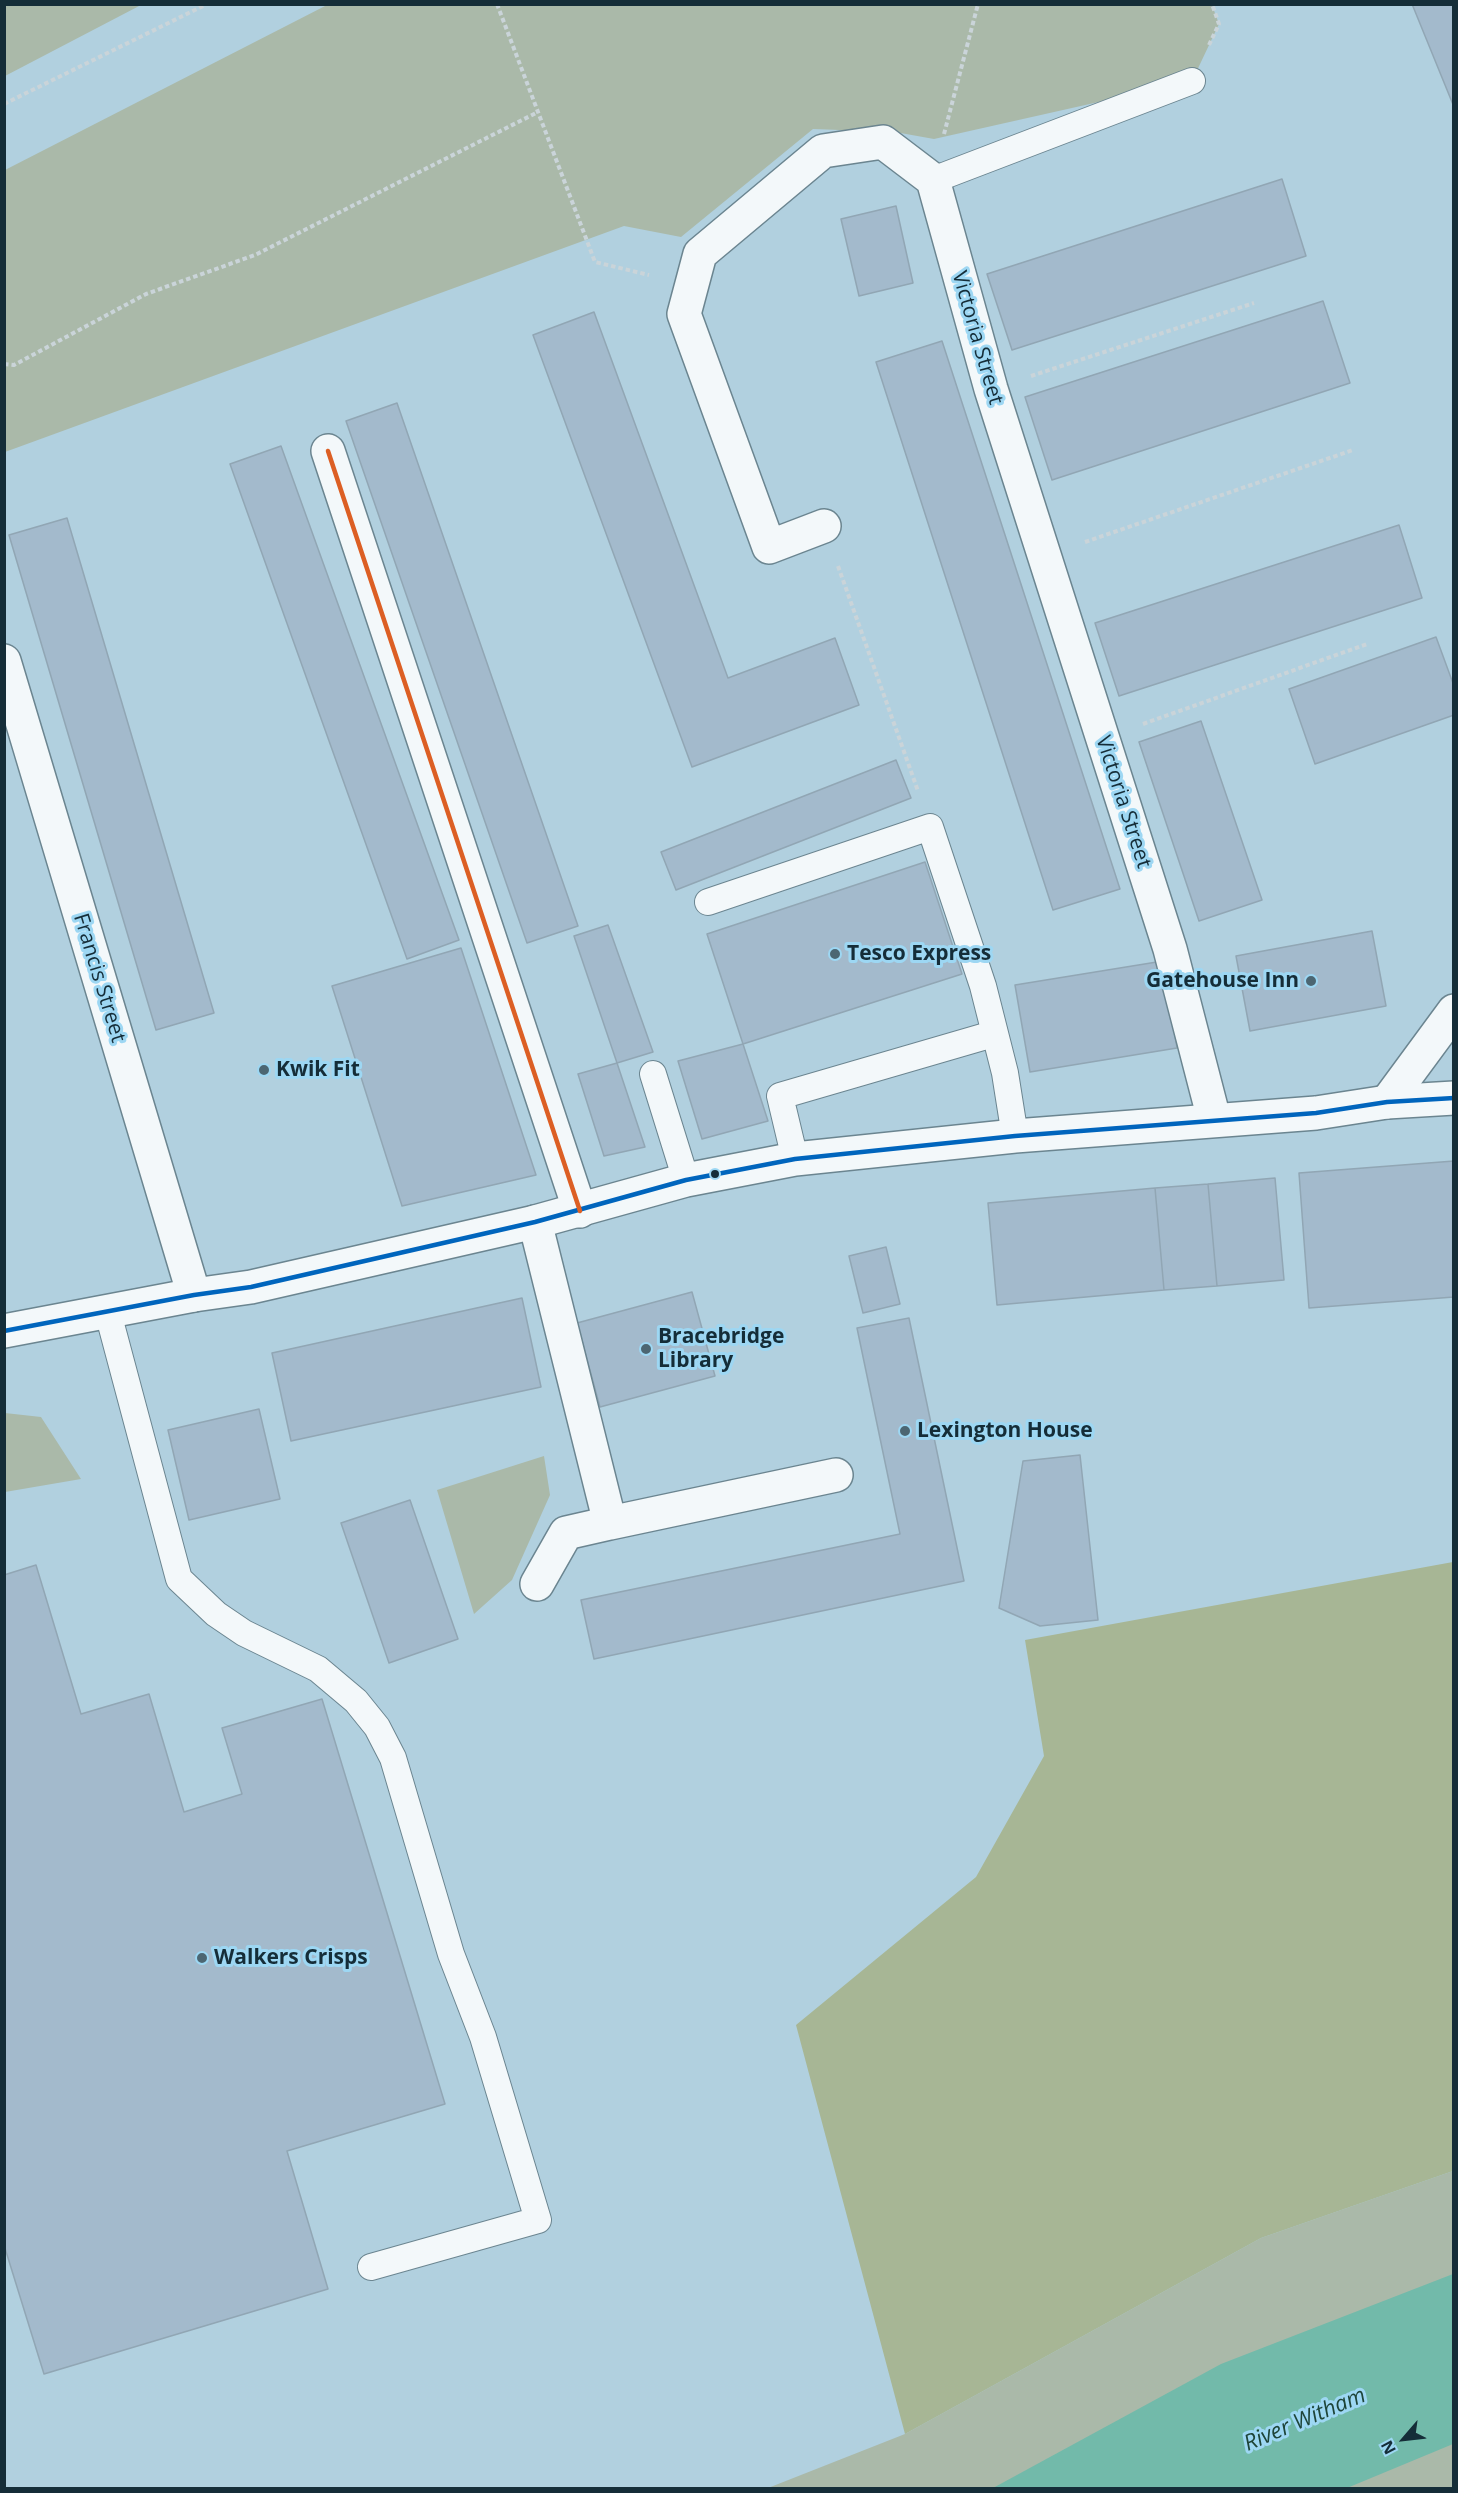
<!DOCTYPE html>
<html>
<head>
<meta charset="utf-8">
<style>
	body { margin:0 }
	#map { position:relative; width:1458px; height:2493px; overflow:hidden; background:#b1d0df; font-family:"Open Sans",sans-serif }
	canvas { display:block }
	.frame { position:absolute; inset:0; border:6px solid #152d38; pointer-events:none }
	.north { position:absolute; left:1374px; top:2409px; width:60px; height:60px; -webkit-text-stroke:4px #9dd7f3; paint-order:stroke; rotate:242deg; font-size:16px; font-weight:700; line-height:24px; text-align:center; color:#152d38 }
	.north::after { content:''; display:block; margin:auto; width:21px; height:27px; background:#152d38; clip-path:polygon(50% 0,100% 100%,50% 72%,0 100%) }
</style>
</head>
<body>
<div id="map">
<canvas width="1458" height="2493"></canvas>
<div class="frame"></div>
<div class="north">N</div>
</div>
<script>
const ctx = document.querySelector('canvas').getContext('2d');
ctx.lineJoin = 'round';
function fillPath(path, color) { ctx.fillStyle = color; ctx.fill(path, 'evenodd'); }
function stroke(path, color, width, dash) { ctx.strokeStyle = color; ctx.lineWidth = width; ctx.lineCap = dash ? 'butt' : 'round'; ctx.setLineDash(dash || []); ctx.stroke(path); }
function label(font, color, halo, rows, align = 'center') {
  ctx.font = font + ' "Open Sans",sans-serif'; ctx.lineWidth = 6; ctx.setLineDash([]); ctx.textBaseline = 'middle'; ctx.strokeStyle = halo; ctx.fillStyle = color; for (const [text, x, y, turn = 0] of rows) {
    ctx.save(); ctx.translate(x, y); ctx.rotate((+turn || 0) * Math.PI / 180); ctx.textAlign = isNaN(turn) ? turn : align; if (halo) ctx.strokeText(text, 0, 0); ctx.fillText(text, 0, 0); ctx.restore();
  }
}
fillPath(new Path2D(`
	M5,4H140L141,5L5,76Z
	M327,5H1212L1219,24L1192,81L934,139L895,132L813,129L681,237L624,226L5,452V170Z
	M5,1413L41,1417L81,1479L5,1492Z
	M544,1456L550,1495L512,1580L474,1614L437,1490Z
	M1453,2171V2488H768L905,2434L1261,2238Z`), '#aab9a9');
fillPath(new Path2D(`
	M1453,1562V2171L1261,2238L905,2434L796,2025L976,1877L1044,1756L1025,1640Z`), '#a7b695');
fillPath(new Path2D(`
	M1453,2274V2444L1347,2488H993L1221,2364Z`), '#72baaa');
const building = new Path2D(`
	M1412,4H1454V107Z
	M1282,179L1306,256L1012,350L987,274Z
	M896,206L913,283L859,296L841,219Z
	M1323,301L1350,383L1052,480L1025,397Z
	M594,312L728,678L835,638L859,705L692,767L533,335Z
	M942,341L1120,889L1053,910L876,362Z
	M397,403L578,926L527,943L346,421Z
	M281,446L459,940L407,959L230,464Z
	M67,518L214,1013L156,1030L9,535Z
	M1399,525L1422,598L1119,696L1095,623Z
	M1436,637L1454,686V715L1315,764L1289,689Z
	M1201,721L1262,900L1199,921L1139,742Z
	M896,760L911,798L676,890L661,852Z
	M925,862L962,974L743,1044L707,934Z
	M608,925L653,1052L617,1063L574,936Z
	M1372,931L1386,1006L1250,1031L1236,956Z
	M461,948L536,1175L402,1206L332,986Z
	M1163,961L1177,1048L1030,1072L1015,985Z
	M743,1044L768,1121L702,1139L678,1061Z
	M617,1063L645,1147L604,1156L578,1074Z
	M1454,1161V1297L1309,1308L1299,1173Z
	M1275,1178L1284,1280L1217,1286L1208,1184Z
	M1208,1184L1217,1286L1164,1290L1155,1188Z
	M1155,1188L1164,1290L997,1305L988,1203Z
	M886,1247L900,1304L863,1313L849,1256Z
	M692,1292L715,1376L600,1407L577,1323Z
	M522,1298L541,1387L291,1441L272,1353Z
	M909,1318L964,1581L594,1659L581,1600L900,1534L857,1328Z
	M259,1409L280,1499L189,1520L168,1430Z
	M1080,1455L1098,1620L1040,1626L999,1608L1023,1461Z
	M410,1500L458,1639L389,1663L341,1523Z
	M36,1565L81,1714L149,1694L184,1812L242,1794L222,1728L322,1699L445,2104L287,2151L328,2289L44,2374L4,2245V1575Z`);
fillPath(building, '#a3bacc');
stroke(building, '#91a6b4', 1.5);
const service = new Path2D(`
	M933,180L1192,81
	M708,902L930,827L983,986L1005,1073L1015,1136
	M653,1074L686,1180
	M795,1159L780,1096L993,1034
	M108,1313L179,1579L216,1614L244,1633L318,1669L356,1701L377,1727L393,1758L451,1954L483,2037L538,2220L371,2267`);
const minor = new Path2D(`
	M328,451L580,1211
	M824,526L769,547L684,314L700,254L823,151L883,142L933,180L991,389L1170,949L1214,1119
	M4,661L194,1295
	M1387,1102L1454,1011
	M535,1222L610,1523L836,1475
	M537,1584L566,1533L610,1523`);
const primary = new Path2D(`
	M4,1331L194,1295L251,1287L535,1222L686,1180L795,1159L1015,1136L1316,1113L1387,1102L1454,1098`);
stroke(service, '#6b8590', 28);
stroke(minor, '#6b8590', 36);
stroke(primary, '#6b8590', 36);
stroke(new Path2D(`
	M497,4L595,262L649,275
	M1209,45L1219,24L1212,4
	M4,104L207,4
	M944,134L978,4
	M4,364L14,365L146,294L255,255L538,112
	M1031,376L1254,303
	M1085,542L1353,450
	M838,566L918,791
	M1143,724L1367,644`), '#cad4d9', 4, [4.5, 3]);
stroke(service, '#f3f8fa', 26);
stroke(minor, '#f3f8fa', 33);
stroke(primary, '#f3f8fa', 33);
stroke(new Path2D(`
	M4,1331L194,1295L251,1287L535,1222L686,1180L795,1159L1015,1136L1316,1113L1387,1102L1454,1098`), '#0065bd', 4.5);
stroke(new Path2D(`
	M328,451L580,1211`), '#dc5f24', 4.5);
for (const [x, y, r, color] of [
	[835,954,6,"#4c6672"],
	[1311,981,6,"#4c6672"],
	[264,1070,6,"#4c6672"],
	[715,1174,5,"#152d38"],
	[646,1349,6,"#4c6672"],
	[905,1431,6,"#4c6672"],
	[202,1958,6,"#4c6672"]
]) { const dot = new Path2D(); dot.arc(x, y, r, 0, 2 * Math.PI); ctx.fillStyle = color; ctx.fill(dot); stroke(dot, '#9dd7f3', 2); }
label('21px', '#152d38', '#9dd7f3', [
	["Victoria Street",977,338,74],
	["Victoria Street",1123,802,72],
	["Francis Street",99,978,73]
]);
label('bold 21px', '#152d38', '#9dd7f3', [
	["Tesco Express",847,954],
	["Gatehouse Inn",1299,981,"right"],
	["Kwik Fit",276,1070],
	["Bracebridge",658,1337],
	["Library",658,1361],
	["Lexington House",917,1431],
	["Walkers Crisps",214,1958]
], 'left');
label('italic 22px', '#1e4539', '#9dd7f3', [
	["River Witham",1305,2420,-23]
]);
</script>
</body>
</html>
